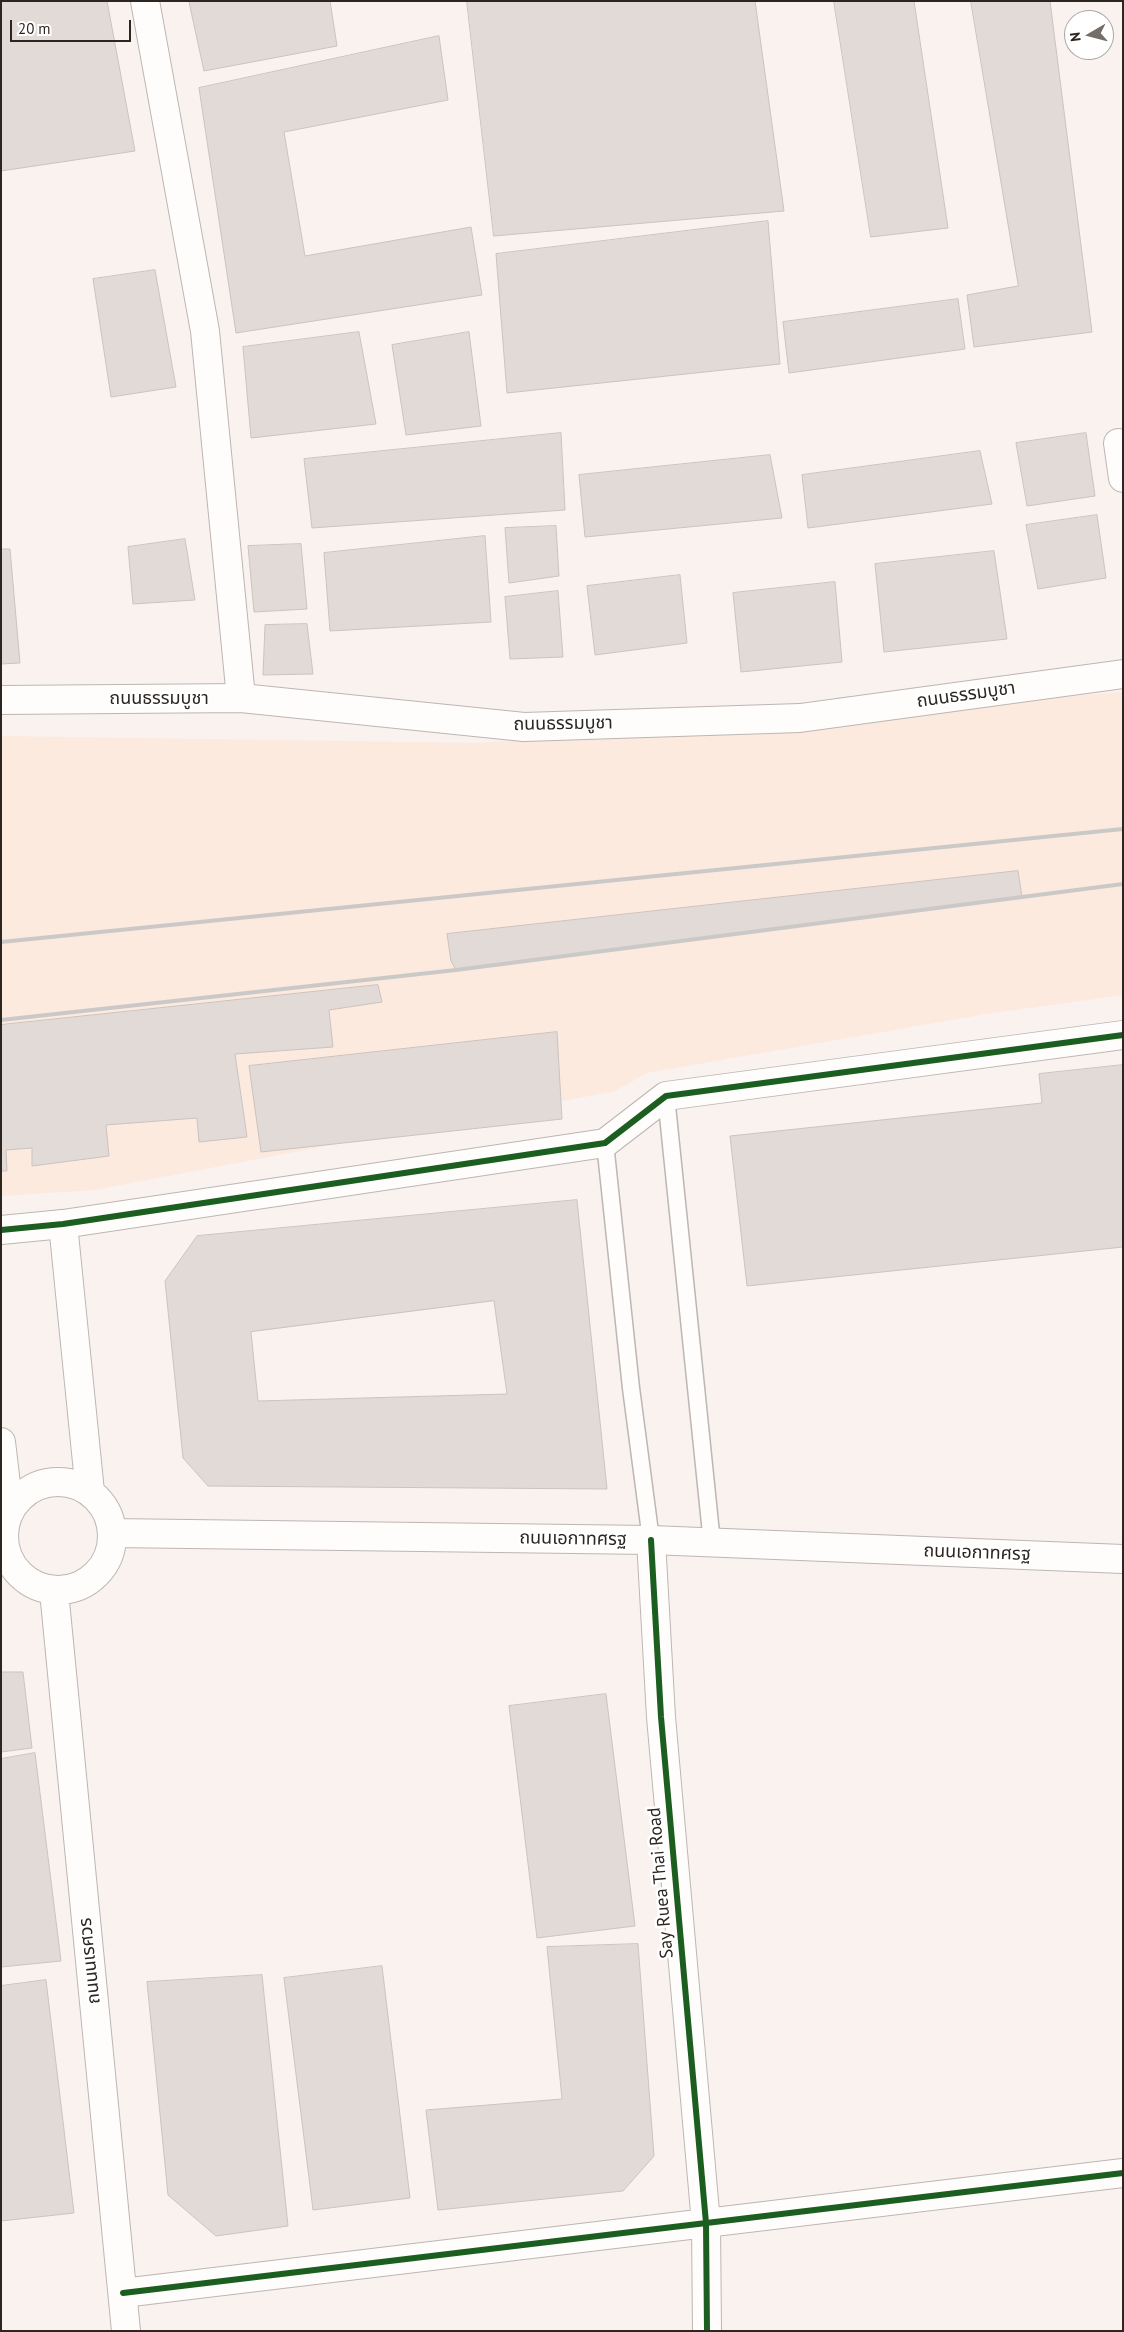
<!DOCTYPE html>
<html>
<head>
<meta charset="utf-8">
<style>
	body { margin:0 }
	#map { position:relative; width:1124px; height:2332px; overflow:hidden; background:#f9f2ee; font-family:"PT Sans",sans-serif }
	canvas { display:block }
	.frame { position:absolute; inset:0; border:2px solid #2c2520; pointer-events:none }
	.north { position:absolute; left:1064px; top:10px; width:50px; height:50px; box-sizing:border-box; background:#fff; border:1px solid #aba8a6; border-radius:50%; rotate:262deg; font-size:14px; font-weight:700; line-height:20px; text-align:center; color:#2c2520 }
	.north::after { content:''; display:block; margin:auto; width:18px; height:22px; background:#746d68; clip-path:polygon(50% 0,100% 100%,50% 72%,0 100%) }
	.scale { position:absolute; left:10px; top:20px; width:121px; height:22px; box-sizing:border-box; border:2px solid #2c2520; border-top:0; padding-left:6px; font-size:15px; line-height:18px; white-space:nowrap; color:#2c2520; -webkit-text-stroke:4px #fff; paint-order:stroke }
</style>
</head>
<body>
<div id="map">
<canvas width="1124" height="2332"></canvas>
<div class="frame"></div>
<div class="north">N</div>
<div class="scale">20 m</div>
</div>
<script>
const ctx = document.querySelector('canvas').getContext('2d');
ctx.lineJoin = 'round';
function fillPath(path, color) { ctx.fillStyle = color; ctx.fill(path, 'evenodd'); }
function stroke(path, color, width, dash) { ctx.strokeStyle = color; ctx.lineWidth = width; ctx.lineCap = dash ? 'butt' : 'round'; ctx.setLineDash(dash || []); ctx.stroke(path); }
function label(font, color, halo, rows, align = 'center') {
  ctx.font = font + ' "PT Sans","Noto Sans Thai",sans-serif'; ctx.lineWidth = 5; ctx.setLineDash([]); ctx.textBaseline = 'middle'; ctx.strokeStyle = halo; ctx.fillStyle = color; for (const [text, x, y, turn = 0] of rows) {
    ctx.save(); ctx.translate(x, y); ctx.rotate((+turn || 0) * Math.PI / 180); ctx.textAlign = isNaN(turn) ? turn : align; if (halo) ctx.strokeText(text, 0, 0); ctx.fillText(text, 0, 0); ctx.restore();
  }
}
fillPath(new Path2D(`
	M1123,692V995L986,1014L647,1073L615,1091L95,1190L1,1196V736L479,743Z`), '#fceade');
const building = new Path2D(`
	M1,1H107L135,151L1,171Z
	M330,1L337,46L204,71L189,2Z
	M467,1H755L784,211L494,236Z
	M834,1H914L948,228L871,237Z
	M971,1H1050L1092,332L974,347L967,295L1018,286Z
	M439,36L448,100L284,132L305,256L471,227L482,295L236,333L199,88Z
	M768,221L780,364L507,393L496,254Z
	M155,270L176,387L111,397L93,279Z
	M958,299L965,349L789,373L783,322Z
	M359,332L376,424L251,438L243,347Z
	M469,332L481,426L406,435L392,345Z
	M561,433L565,510L312,528L304,459Z
	M1086,433L1095,496L1027,506L1016,443Z
	M980,451L992,504L808,528L802,475Z
	M770,455L782,518L585,537L579,475Z
	M1097,515L1106,578L1038,589L1026,525Z
	M556,526L559,576L509,583L505,528Z
	M485,536L491,622L330,631L324,553Z
	M185,539L195,600L133,604L128,547Z
	M301,544L307,609L254,612L248,546Z
	M1,549H10L20,663L1,664Z
	M994,551L1007,639L884,652L875,564Z
	M680,575L687,643L595,655L587,586Z
	M835,582L842,662L741,672L733,593Z
	M558,591L563,657L510,659L505,597Z
	M307,624L313,674L263,675L265,625Z
	M1018,871L1022,897L456,970L451,961L447,934Z
	M378,985L382,1002L329,1010L333,1047L235,1054L247,1137L199,1142L197,1118L106,1125L109,1156L32,1166V1148L6,1150L7,1171H1V1025Z
	M557,1032L562,1119L261,1152L249,1066Z
	M1123,1065V1247L747,1286L730,1136L1042,1103L1039,1074Z
	M577,1200L607,1489L208,1486L183,1458L165,1281L197,1236ZM494,1301L507,1394L258,1401L251,1332Z
	M1,1672H23L32,1748L1,1752Z
	M606,1694L635,1926L537,1938L509,1706Z
	M35,1753L61,1961L1,1967V1759Z
	M638,1944L654,2156L623,2191L438,2210L426,2110L562,2099L547,1947Z
	M382,1966L410,2198L313,2210L284,1978Z
	M262,1975L288,2226L216,2236L168,2195L147,1982Z
	M46,1980L74,2213L1,2221V1986Z`);
fillPath(building, '#e2dad7');
stroke(building, '#cbc3c0', 1);
const service = new Path2D(`
	M666,1096L712,1543
	M605,1143L631,1388L651,1540`);
const minor = new Path2D(`
	M145,1L205,331L241,698
	M1118,443L1123,478
	M651,1540L661,1717L706,2223L707,2331
	M123,2293L1123,2173`);
const tertiary = new Path2D(`
	M1,1230L63,1224L605,1143L666,1096L1123,1035`);
const secondary = new Path2D(`
	M1,700L241,698L524,727L800,718L1123,674
	M63,1224L90,1492
	M1,1442L9,1510
	M4 1536a54 54 0 1 1 108 0a54 54 0 1 1-108 0Z
	M112,1533L651,1540L1123,1559
	M54,1591L126,2331`);
stroke(service, '#bdb6b2', 19);
stroke(minor, '#bdb6b2', 30);
stroke(tertiary, '#bdb6b2', 30);
stroke(secondary, '#bdb6b2', 30);
stroke(service, '#fefdfc', 16);
stroke(minor, '#fefdfc', 28);
stroke(tertiary, '#fefdfc', 28);
stroke(secondary, '#fefdfc', 28);
stroke(new Path2D(`
	M1,942L1123,829
	M1,1020L456,970L1123,884`), '#cbc9c8', 4);
stroke(new Path2D(`
	M1,1230L63,1224L605,1143L666,1096L1123,1035
	M651,1540L661,1717L706,2223L707,2331
	M123,2293L1123,2173`), '#1b5e20', 6);
label('18px', '#2c2520', '#fff', [
	["ถนนธรรมบูชา",966,695,-8],
	["ถนนธรรมบูชา",159,699],
	["ถนนธรรมบูชา",563,724,-1],
	["ถนนเอกาทศรฐ",573,1539,1],
	["ถนนเอกาทศรฐ",977,1553,2],
	["Say Ruea Thai Road",661,1883,-95],
	["ถนนนเรศวร",90,1961,-96]
]);
</script>
</body>
</html>
